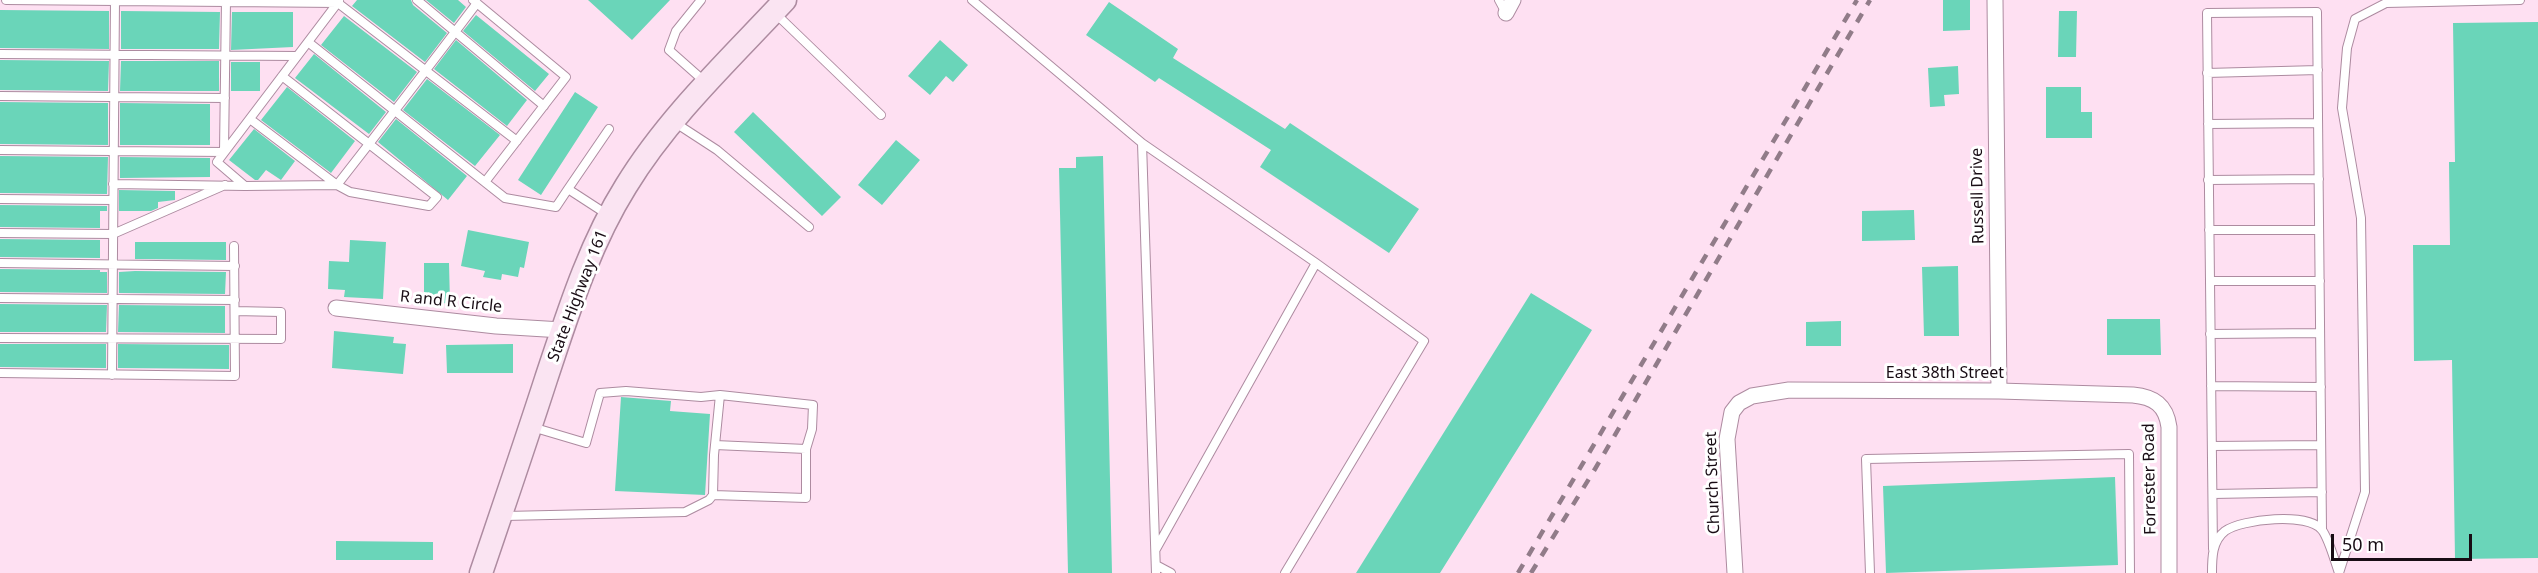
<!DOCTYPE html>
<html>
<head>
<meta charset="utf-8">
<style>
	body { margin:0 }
	#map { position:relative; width:2538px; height:573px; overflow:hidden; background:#fee0f2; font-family:"Noto Sans",sans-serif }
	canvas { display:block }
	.scale { position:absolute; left:2331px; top:534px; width:141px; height:27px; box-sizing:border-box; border:3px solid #180c14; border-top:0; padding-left:8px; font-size:18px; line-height:21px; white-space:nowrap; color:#180c14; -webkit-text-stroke:4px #fff; paint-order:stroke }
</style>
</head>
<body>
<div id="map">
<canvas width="2538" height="573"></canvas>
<div class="scale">50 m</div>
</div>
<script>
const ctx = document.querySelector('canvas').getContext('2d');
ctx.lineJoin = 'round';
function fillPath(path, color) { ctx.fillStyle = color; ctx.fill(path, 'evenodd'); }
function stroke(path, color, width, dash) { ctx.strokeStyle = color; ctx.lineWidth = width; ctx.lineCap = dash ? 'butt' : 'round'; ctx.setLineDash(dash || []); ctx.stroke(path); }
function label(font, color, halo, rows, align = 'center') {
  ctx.font = font + ' "Noto Sans",sans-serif'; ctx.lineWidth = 6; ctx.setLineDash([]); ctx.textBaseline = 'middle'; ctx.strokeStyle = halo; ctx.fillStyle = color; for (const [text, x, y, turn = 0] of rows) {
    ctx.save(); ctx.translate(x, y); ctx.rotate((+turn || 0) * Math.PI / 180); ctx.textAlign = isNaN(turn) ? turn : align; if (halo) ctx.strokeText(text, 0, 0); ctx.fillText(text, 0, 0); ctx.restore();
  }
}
fillPath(new Path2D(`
	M357,0H411L413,5L447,33L425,62L352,6Z
	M426,0H458L466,7L454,23Z
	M588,0H670L632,40Z
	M1943,0H1970V30L1943,31Z
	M1109,2L1178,49L1173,58L1285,129L1290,123L1419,209L1389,253L1260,167L1271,150L1159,78L1155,82L1086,35Z
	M0,10L109,11V49L0,48Z
	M121,11L220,12L219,49H121Z
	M2059,11H2077L2076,57H2058Z
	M232,12H293V47L231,50Z
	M476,15L549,74L535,91L463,31Z
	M344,16L417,72L394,102L321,45Z
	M2538,22V558L2455,559L2452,360L2414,361L2413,245H2450L2449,162H2455L2453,23Z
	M456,40L527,100L507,126L434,69Z
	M940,40L968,65L953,82L946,76L930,95L908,76Z
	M314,54L386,112L369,134L295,78Z
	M0,60L109,61L108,91L0,90Z
	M121,61H219V91H120Z
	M231,62H260V91H231Z
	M1958,66L1959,94L1944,95L1945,106L1930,107L1928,68Z
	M427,79L500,135L475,166L403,110Z
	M287,87L355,141L331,173L261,120Z
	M2046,87H2081V112H2092V138H2046Z
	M575,92L598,107L541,195L518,180Z
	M0,102L108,103V145L0,144Z
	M120,103L210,104V145H120Z
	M753,112L841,197L822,216L734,132Z
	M396,119L467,176L448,200L378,142Z
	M254,129L295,161L281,180L266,170L258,180H255L229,160Z
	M896,140L920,160L882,205L858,185Z
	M0,156L108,157L107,194L0,193Z
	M1103,156L1112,573H1068L1059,168H1076V157Z
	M120,157L210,158V177L120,178Z
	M119,190L175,191V200L158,202V208L151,211H119Z
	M0,205L107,206V211H100V228L0,227Z
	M1914,210L1915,240L1862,241V211Z
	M468,230L529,242L524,268L520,267L518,277L502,274L501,280L483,277L485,271L461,266Z
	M0,239L100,240V258L0,257Z
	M350,240L386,242L383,299L344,297L345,290L328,289L329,261L349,262Z
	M135,242H226V260L135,259Z
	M424,263H449L450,303L424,304Z
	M1958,266L1959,336H1924L1922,267Z
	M0,269L100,270V272H107V293L0,292Z
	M135,271L226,272L225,294L119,293V272Z
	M1531,293L1592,330L1440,573H1356Z
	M0,304L107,305L106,332H0Z
	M119,305L225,306V333L118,332Z
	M2107,319H2160L2161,355H2107Z
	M1841,321V346H1806V322Z
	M334,331L394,337L393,343L406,344L403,374L332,368Z
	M0,344H106V368L0,367Z
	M118,344L229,345V369L118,368Z
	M513,344V373H447L446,345Z
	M621,397L671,401L670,411L710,414L705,495L615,491Z
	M2115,477L2118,565L1886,573L1883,486Z
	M336,541L433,542V560H336Z`), '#6ad5b9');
const lane = new Path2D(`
	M6,0L338,3L517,141
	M417,0L544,106
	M473,0L566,77L485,182
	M701,0L676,31L669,50L704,81
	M972,0L1142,143L1156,573
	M1499,0L1506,13
	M775,13L881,115
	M308,42L505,198L556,207L568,189L608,215
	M0,54L297,56
	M2207,73L2318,70
	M282,76L437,197L429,206L350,192L337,185C384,125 431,64 477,3
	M0,96L225,98
	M250,119L337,185
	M674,122L717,150L809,227
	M2208,124L2318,123
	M1142,143L1316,263L1424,341L1285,573
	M0,150L224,152L226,0
	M2208,180L2319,179
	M113,184L245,186
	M337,185L245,186L217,162L339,1
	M568,189L609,129
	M0,199L113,200
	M2209,230H2319
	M0,233L113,234L225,185
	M0,263L235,266
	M2210,281H2320
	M0,298L235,300
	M2210,334L2320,333
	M0,338L281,339V312L235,311
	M0,373L235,376L234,246
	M112,375L115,0
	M2211,386L2321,387
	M532,427L586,443L600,393L626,391L701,397L720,395L813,405L812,429L806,449V498L713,495
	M715,445L806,449
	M2212,446L2321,445
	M2213,494L2322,492
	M505,516L685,512L709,500L713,495L714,455L720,395
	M1156,549L1316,263
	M2213,549L2207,13L2317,12L2322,530
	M1156,565L1171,573
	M1870,573L1866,459L2129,454L2130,573
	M2212,573C2212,558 2212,541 2225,531C2242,519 2308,512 2322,530C2329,539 2335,562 2339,573
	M2339,573L2365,492L2361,218L2342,108L2347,48L2355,19L2386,3L2520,0`);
const street = new Path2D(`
	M1995,0L1999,391
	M1506,13L1513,0
	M336,308L496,326L562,330
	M1735,573L1727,439L1732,412L1739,403L1752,396L1789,390L1999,391L2133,395C2154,397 2166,405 2169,427V573`);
const secondary = new Path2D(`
	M481,573C503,508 525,444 546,379C568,313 589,245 626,186C668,117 730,59 785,0`);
stroke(lane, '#ad8ba0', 10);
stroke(street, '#ad8ba0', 17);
stroke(secondary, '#ad8ba0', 25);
stroke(lane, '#fff', 8);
stroke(street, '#fff', 15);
stroke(secondary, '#fae4f2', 22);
stroke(new Path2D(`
	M1518,573L1857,0
	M1531,573L1595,469L1870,0`), '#917c89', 4.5, [10, 10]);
label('16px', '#180c14', '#fff', [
	["Russell Drive",1978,196,-91],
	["State Highway 161",578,296,-69],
	["R and R Circle",451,302,6],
	["East 38th Street",1945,373],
	["Forrester Road",2150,479,-91],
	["Church Street",1713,483,-92]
]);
</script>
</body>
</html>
